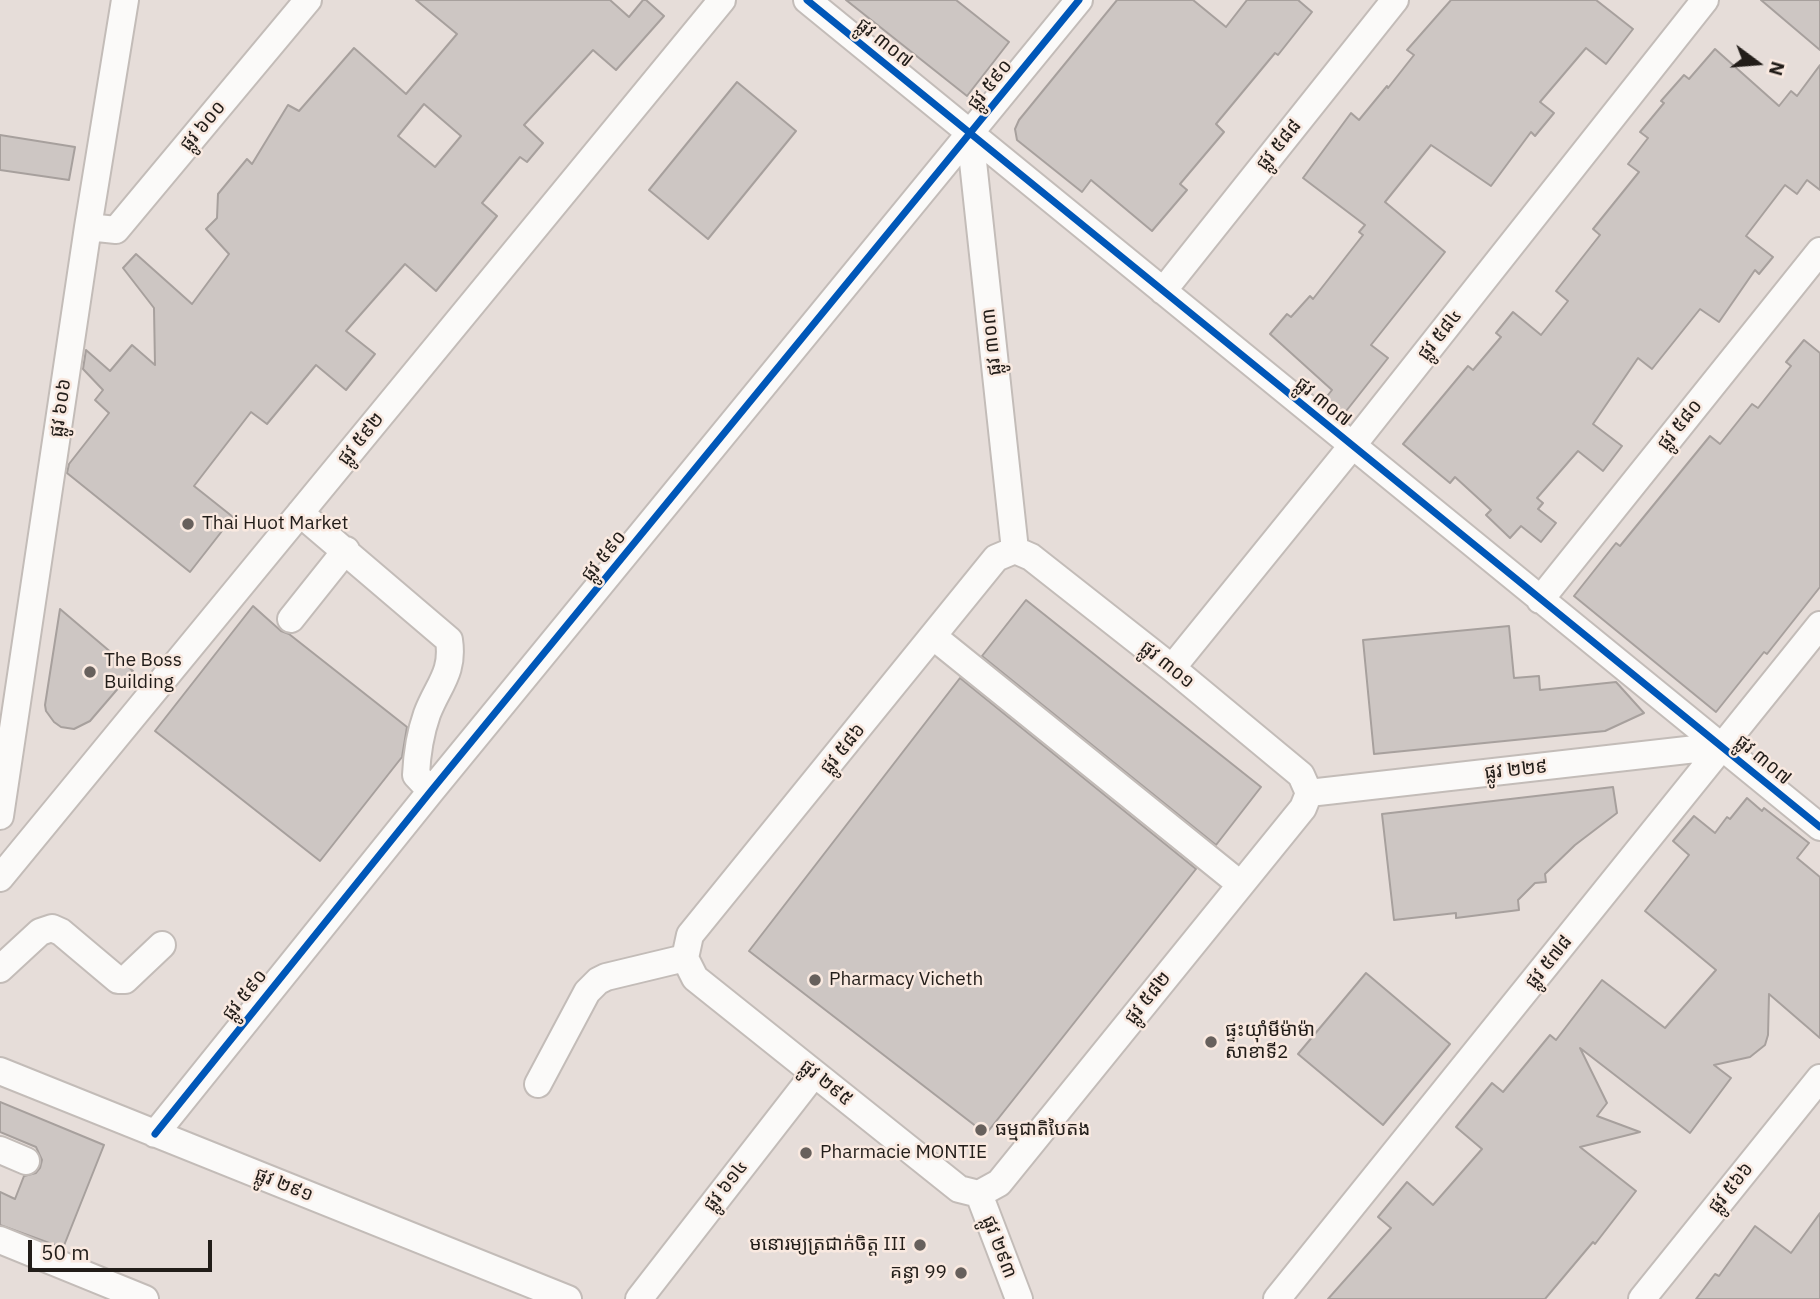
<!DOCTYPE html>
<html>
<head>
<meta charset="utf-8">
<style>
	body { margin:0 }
	#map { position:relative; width:1820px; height:1299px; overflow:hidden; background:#e6ddd9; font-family:"IBM Plex Sans",sans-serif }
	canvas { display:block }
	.north { position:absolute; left:1722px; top:28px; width:70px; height:70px; -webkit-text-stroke:5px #f9e9e0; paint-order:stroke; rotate:106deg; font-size:19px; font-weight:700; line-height:28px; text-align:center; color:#221d19 }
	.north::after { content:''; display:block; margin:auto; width:24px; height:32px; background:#221d19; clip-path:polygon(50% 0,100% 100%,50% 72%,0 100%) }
	.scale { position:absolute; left:28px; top:1240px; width:184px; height:32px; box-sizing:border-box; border:4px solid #221d19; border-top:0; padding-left:9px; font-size:21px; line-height:24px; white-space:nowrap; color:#221d19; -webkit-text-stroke:5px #f9e9e0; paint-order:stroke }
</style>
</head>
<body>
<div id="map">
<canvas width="1820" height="1299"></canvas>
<div class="north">N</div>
<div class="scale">50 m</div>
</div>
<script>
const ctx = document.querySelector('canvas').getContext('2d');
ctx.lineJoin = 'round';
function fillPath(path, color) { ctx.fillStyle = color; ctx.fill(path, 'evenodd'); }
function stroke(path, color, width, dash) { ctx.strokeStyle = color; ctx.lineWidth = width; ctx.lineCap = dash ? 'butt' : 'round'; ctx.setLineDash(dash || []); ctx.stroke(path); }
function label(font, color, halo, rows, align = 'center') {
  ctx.font = font + ' "IBM Plex Sans","Noto Sans Khmer",sans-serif'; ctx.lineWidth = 5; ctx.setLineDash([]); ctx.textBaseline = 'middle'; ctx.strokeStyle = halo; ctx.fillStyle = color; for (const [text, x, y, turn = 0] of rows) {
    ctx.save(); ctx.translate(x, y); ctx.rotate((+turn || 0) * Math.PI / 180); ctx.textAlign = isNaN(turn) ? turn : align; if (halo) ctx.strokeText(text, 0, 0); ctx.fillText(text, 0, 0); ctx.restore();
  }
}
const building = new Path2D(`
	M416,0H610L629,17L643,0H646L664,16L616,70L593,50L524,125L543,143L527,162L520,157L482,203L497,216L436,291L405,264L346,331L375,354L346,390L316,365L267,424L251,412L194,486L233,517L190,572L67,473L69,464L109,413L95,400L103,390L83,369L86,350L110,371L132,345L155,365L154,308L123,268L136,254L192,304L229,254L206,229L217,218L218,194L247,159L252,164L288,105L299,111L354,48L406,94L457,34ZM424,104L461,136L435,167L398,136Z
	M846,0H956L1009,42L967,96Z
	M1117,0H1193L1226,27L1247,0H1298L1312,12L1278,55L1275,53L1216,124L1224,132L1180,184L1187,190L1152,231L1091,180L1082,192L1017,140L1015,129L1019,120Z
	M1451,0H1596L1633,29L1606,64L1586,48L1540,102L1554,113L1535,136L1531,132L1491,186L1431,145L1385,202L1445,252L1371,345L1388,358L1343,415L1324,400L1332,390L1270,334L1287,314L1291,317L1310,296L1313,299L1363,235L1359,232L1365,225L1303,178L1351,113L1359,120L1387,86L1388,88L1414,55L1407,50Z
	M1761,0H1820V50Z
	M1715,49L1779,106L1791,91L1797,96L1820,65V190L1807,180L1797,194L1785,185L1746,236L1773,257L1759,274L1755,270L1719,322L1700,309L1652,369L1638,358L1593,424L1622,446L1603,471L1578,451L1537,498L1543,503L1538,509L1556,523L1541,542L1521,526L1510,538L1486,515L1491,510L1455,477L1450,483L1403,444L1468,366L1473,370L1501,337L1496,333L1513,312L1541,335L1568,301L1556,291L1600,235L1593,229L1639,172L1628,164L1648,138L1640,132L1664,103L1661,101L1684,75L1689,79Z
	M737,82L796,131L708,239L649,190Z
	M0,135L75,147L69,180L0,170Z
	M1804,340L1820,353V587L1767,654L1764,652L1716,712L1574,596L1616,543L1620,546L1710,436L1720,444L1752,404L1758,408L1791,366L1786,362Z
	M1026,600L1261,787L1216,845L982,656Z
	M253,606L281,631L289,634L407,727L402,757L320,861L155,731Z
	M60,609L133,671L90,721L74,729L61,727L54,722L46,711L45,705Z
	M1509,626L1514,678L1539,676L1540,690L1616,682L1644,713L1605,731L1374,754L1363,640Z
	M960,678L1196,869L986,1134L749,951Z
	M1613,787L1617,813L1575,845L1545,874L1546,882L1535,883L1518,900L1519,910L1456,918V913L1394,920L1382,814Z
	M1747,798L1762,811L1764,808L1809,843L1797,858L1820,877V1038L1769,994L1768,1035L1765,1045L1750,1057L1714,1065L1731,1078L1690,1133L1580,1048L1607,1103L1597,1116L1640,1132L1580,1147L1636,1191L1595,1244L1593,1242L1545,1299H1328L1391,1228L1378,1217L1407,1182L1433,1205L1482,1149L1456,1127L1492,1083L1503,1092L1550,1035L1556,1040L1602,980L1665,1028L1716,970L1645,911L1689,855L1673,841L1694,816L1715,833L1727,817L1730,819Z
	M1366,973L1450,1044L1383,1125L1298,1054Z
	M0,1102L104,1145L63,1248L0,1225V1192L15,1199L24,1176L36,1173L40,1168L42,1160L36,1147L0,1132Z
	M1820,1213V1299H1696L1715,1274L1719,1276L1755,1226L1791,1253Z`);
fillPath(building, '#cdc6c3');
stroke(building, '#a7a09d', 2);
const minor = new Path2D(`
	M807,0L1820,827
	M970,134L1015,550
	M88,227L116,230L308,0
	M1163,291L1395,0
	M300,513L449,640C454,673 438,685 427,714C420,734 417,753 416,775L431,791
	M1015,550L1031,557L1172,668L1301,775L1309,793
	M1540,600L1820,251
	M291,619L346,550
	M934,637L1240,884
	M1172,668L1352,446L1705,0
	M1309,793L1722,746
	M0,816L88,227L125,0
	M0,878L722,0
	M685,958L690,935L996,558L1015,550
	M685,958L695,978L959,1189L979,1194
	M0,969L40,932L52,928L61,932L118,980H125L162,945
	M0,1071L568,1299
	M538,1084L587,992L598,981L606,977L685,958
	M155,1134L431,791L1079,0
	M0,1150L26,1161
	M979,1194L999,1183L1303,808L1309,793
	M979,1194L1019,1299
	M0,1240L145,1299
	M639,1299L814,1074
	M1277,1299L1820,625
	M1642,1299L1820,1078`);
stroke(minor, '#c3bcb8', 30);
stroke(minor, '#fbfaf9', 26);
stroke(new Path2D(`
	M807,0L1820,827
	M155,1134L431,791L1079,0`), '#0057b8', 7);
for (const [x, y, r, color] of [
	[188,524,7,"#67605c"],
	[90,672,7,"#67605c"],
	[815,980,7,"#67605c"],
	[1211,1042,7,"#67605c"],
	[981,1130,7,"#67605c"],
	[806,1153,7,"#67605c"],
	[920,1245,7,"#67605c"],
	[961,1273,7,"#67605c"]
]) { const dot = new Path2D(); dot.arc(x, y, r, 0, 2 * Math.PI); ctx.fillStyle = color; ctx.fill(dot); stroke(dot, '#f9e9e0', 2.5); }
label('19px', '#221d19', '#f9e9e0', [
	["ផ្លូវ ៣០៧",884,43,39],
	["ផ្លូវ ៥៩០",990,85,-51],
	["ផ្លូវ ៦០០",203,126,-50],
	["ផ្លូវ ៥៨៨",1279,145,-51],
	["ផ្លូវ ៥៨៤",1440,335,-52],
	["ផ្លូវ ៣០៣",992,342,-96],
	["ផ្លូវ ៣០៧",1323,402,39],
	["ផ្លូវ ៦០៦",61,408,-82],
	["ផ្លូវ ៥៨០",1680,425,-51],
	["ផ្លូវ ៥៩២",361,439,-51],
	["ផ្លូវ ៥៩០",604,556,-51],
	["ផ្លូវ ៣០១",1167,665,39],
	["ផ្លូវ ៥៨៦",843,749,-51],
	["ផ្លូវ ៣០៧",1763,760,40],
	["ផ្លូវ ២២៩",1516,770,-6],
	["ផ្លូវ ៥៧៨",1549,962,-51],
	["ផ្លូវ ៥៩០",245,995,-51],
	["ផ្លូវ ៥៨២",1148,998,-51],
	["ផ្លូវ ២៩៥",826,1083,39],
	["ផ្លូវ ២៩១",284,1185,22],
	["ផ្លូវ ៦១៤",726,1186,-52],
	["ផ្លូវ ៥៦៦",1731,1188,-51],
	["ផ្លូវ ២៩៣",999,1247,69]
]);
label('19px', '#221d19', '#f9e9e0', [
	["Thai Huot Market",202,524],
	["The Boss",104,661],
	["Building",104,683],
	["Pharmacy Vicheth",829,980],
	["ផ្ទះយ៉ាំមីម៉ាម៉ា",1225,1031],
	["សាខាទី2",1225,1053],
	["ធម្មជាតិបៃតង",995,1130],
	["Pharmacie MONTIE",820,1153],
	["មនោរម្យត្រជាក់ចិត្ត III",906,1245,"right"],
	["គន្ធា 99",947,1273,"right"]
], 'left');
</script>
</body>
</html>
